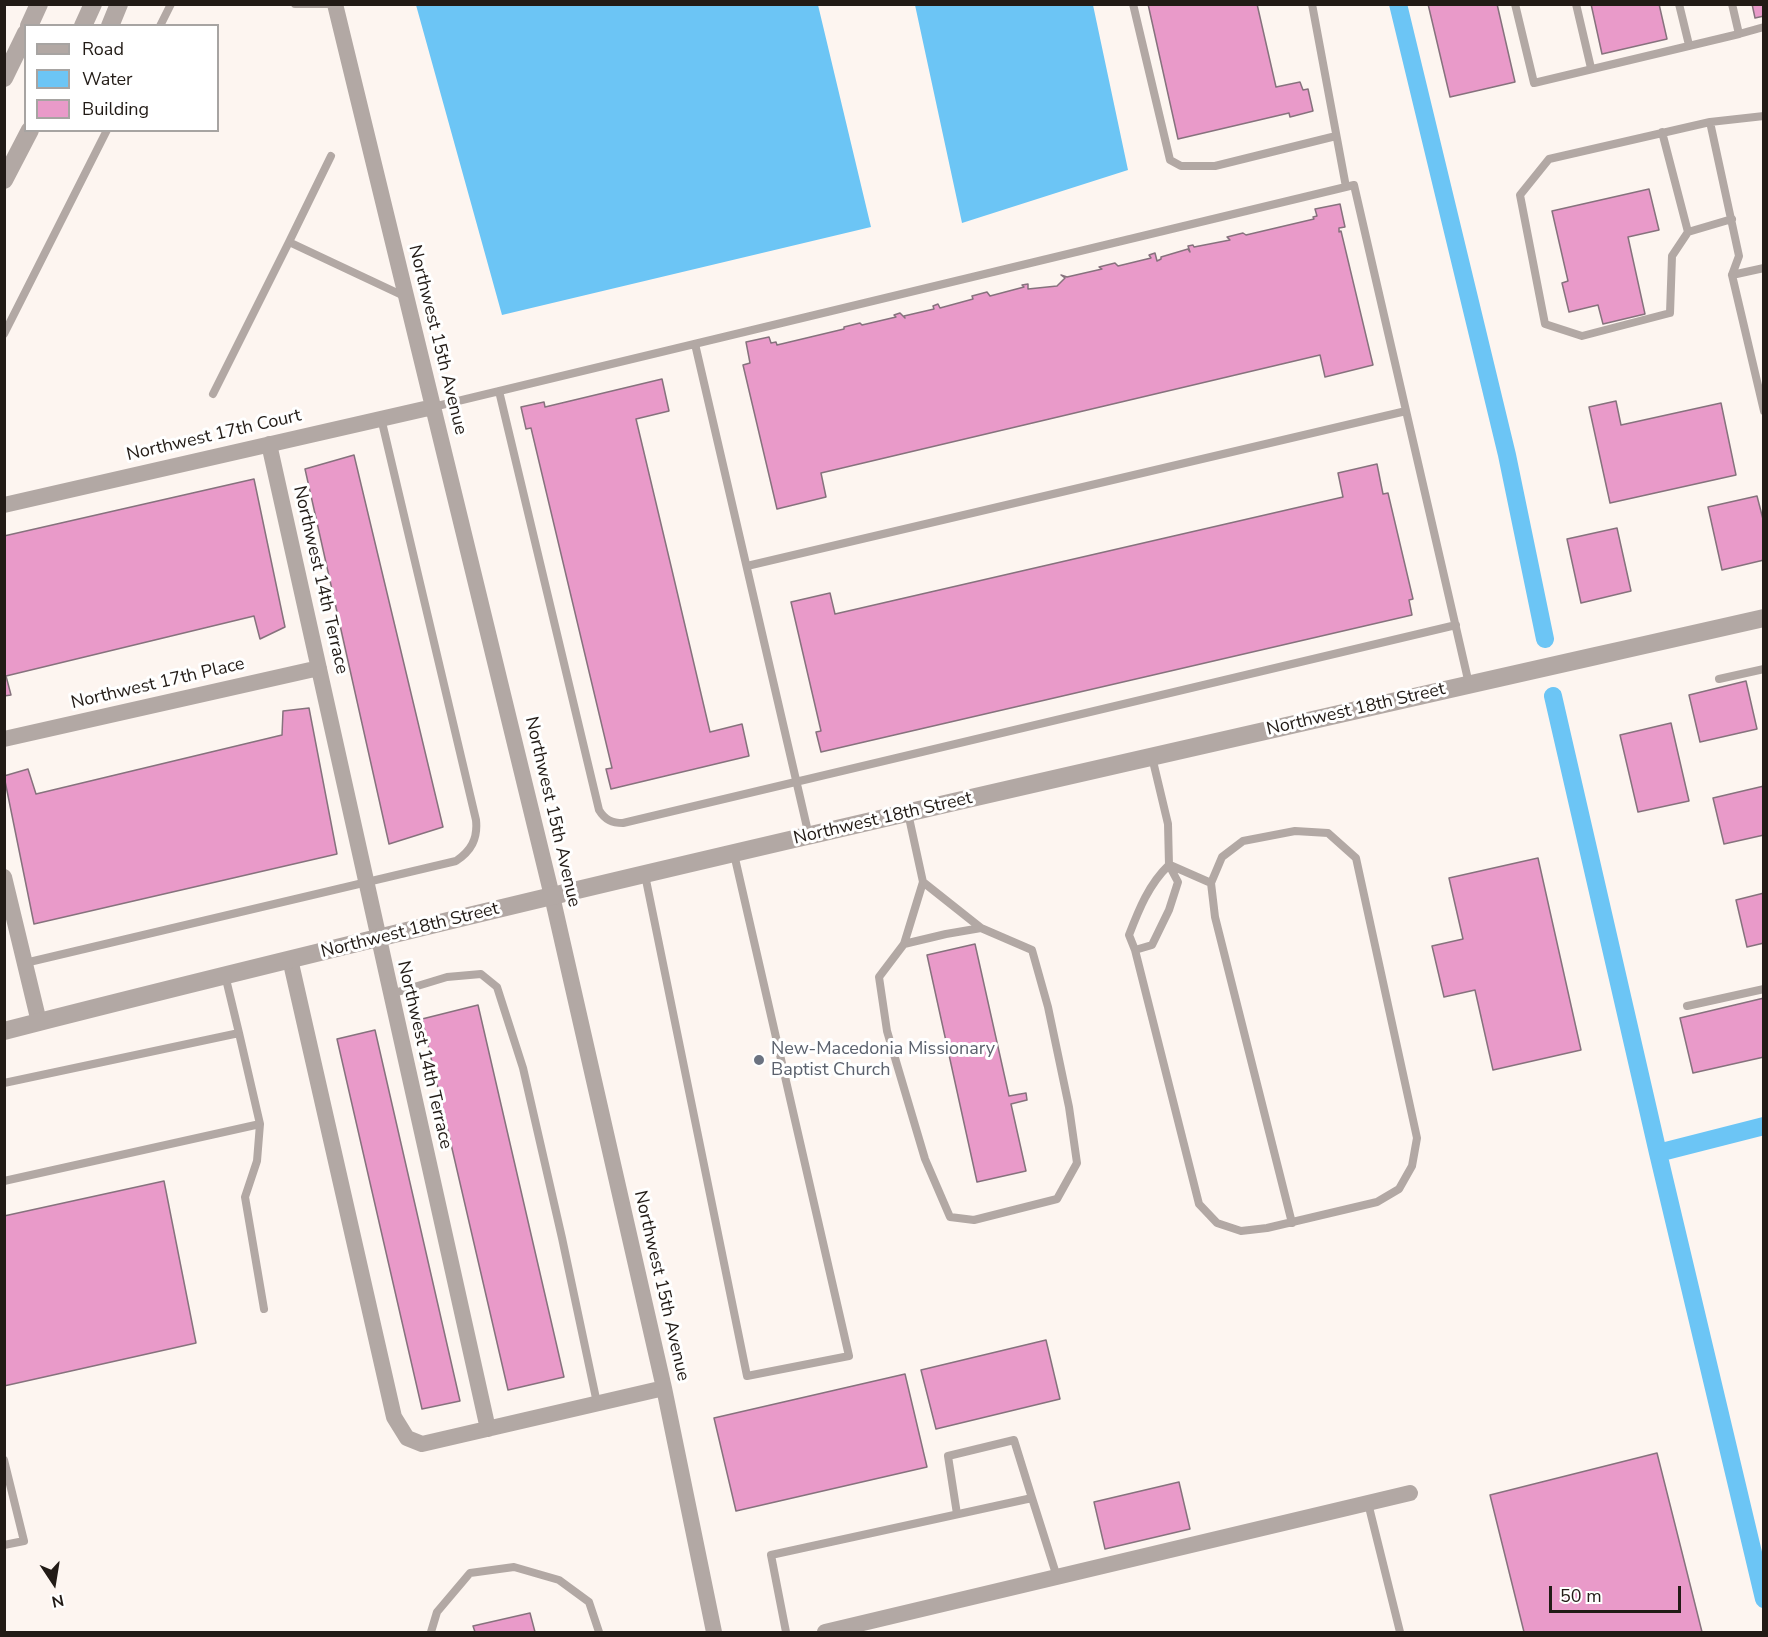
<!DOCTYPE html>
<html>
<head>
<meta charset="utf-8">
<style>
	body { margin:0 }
	#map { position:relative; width:1768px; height:1637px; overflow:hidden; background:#fdf5f0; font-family:"Nunito Sans",sans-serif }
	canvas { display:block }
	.frame { position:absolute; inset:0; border:6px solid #221b16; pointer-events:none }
	.legend { position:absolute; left:24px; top:24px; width:195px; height:108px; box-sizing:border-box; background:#fff; border:2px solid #a7a4a2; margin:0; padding:8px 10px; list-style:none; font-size:18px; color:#221b16 }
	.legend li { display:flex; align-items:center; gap:12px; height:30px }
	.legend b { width:30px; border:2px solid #a7a4a2 }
	.north { position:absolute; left:24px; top:1553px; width:60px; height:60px; -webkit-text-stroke:4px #fff; paint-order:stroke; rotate:168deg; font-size:16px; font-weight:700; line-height:24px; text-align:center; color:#221b16 }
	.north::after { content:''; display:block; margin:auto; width:21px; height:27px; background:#221b16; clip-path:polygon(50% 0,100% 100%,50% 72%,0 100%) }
	.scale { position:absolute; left:1549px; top:1586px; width:132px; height:27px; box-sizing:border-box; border:3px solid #221b16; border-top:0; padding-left:8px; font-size:18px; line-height:21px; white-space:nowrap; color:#221b16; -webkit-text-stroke:4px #fff; paint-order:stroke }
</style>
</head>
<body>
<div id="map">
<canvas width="1768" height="1637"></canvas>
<div class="frame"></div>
<ul class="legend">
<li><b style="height:8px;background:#b2a8a4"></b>Road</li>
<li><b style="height:16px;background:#6cc5f5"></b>Water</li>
<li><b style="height:16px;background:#e99ac9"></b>Building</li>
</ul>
<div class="north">N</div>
<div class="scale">50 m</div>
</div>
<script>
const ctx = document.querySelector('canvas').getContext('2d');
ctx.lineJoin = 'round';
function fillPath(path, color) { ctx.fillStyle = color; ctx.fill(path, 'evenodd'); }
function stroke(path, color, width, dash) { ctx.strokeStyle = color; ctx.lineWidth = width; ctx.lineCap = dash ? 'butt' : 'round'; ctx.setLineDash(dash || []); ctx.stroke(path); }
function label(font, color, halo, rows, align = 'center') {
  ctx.font = font + ' "Nunito Sans",sans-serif'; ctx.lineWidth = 6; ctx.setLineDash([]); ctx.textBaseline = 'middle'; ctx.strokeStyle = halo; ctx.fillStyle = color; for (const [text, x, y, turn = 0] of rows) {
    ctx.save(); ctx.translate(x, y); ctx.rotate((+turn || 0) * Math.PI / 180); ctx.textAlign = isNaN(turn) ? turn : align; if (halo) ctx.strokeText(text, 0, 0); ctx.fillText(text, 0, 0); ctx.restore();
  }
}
fillPath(new Path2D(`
	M416,5H818L871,227L502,315Z
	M915,5H1093L1128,170L962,223Z`), '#6cc5f5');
stroke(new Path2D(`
	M1398,4L1507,455L1545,639
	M1553,696L1658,1153L1764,1599
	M1658,1153L1764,1126`), '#6cc5f5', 18);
const building = new Path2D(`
	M1148,4H1257L1276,87L1300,82L1303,90L1308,89L1313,111L1290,117L1289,113L1178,139Z
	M1428,4H1497L1515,82L1450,97Z
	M1591,4H1659L1667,39L1602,54Z
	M1752,4H1764V16L1755,18Z
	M1649,189L1659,230L1628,237L1645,314L1603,324L1598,305L1569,312L1562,283L1568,281L1552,211Z
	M1340,204L1345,227L1339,228V232L1341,231L1373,365L1325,377L1320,355L821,473L826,497L777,509L743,365L750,363L746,342L769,337L771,343L776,342L777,345L844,329V327L860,323L862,325L896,317L894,315L900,313L905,318L904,316L934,309L933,306L938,304L940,308L973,299L972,296L987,292L990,296L1024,287L1022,285L1028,284V289L1057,286L1065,278L1061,275L1067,277L1102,269L1099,267L1115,263L1118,266L1151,258L1149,255L1155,253L1157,261L1161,259V257L1188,249L1190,252L1188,246L1193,245L1194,247L1230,240L1227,237L1243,233L1246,235L1314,219L1313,217L1317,216L1315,209Z
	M662,379L669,411L636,419L671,566L710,732L742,724L749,756L611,789L606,769L612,768L531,428L526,429L521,407L544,402L545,407Z
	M1616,401L1621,425L1721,403L1736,475L1610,503L1589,407Z
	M354,455L443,827L389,844L305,469Z
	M1377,464L1383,494L1388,493L1413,599L1409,600L1412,615L821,752L816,732L821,731L791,602L830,593L835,614L1343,497L1338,473Z
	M254,479L285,627L260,639L254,616L6,676L11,695L4,696V536Z
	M1757,496L1764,523V560L1722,570L1708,507Z
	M1617,528L1631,591L1581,603L1567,539Z
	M1746,681L1757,729L1700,742L1689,695Z
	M309,708L337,854L34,924L4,776L28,769L36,794L282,735L283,711Z
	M1671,723L1689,801L1638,812L1620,735Z
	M1764,786V835L1724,844L1713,798Z
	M1538,858L1581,1050L1493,1070L1475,990L1444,997L1432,946L1463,939L1449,878Z
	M1764,893V943L1747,947L1736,900Z
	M975,944L1009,1096L1026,1093L1027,1100L1011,1104L1026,1171L977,1182L927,955Z
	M1764,998V1057L1693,1073L1680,1018Z
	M478,1005L564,1377L508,1390L422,1019Z
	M375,1030L460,1401L422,1409L337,1039Z
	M164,1181L196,1343L4,1386V1216Z
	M1046,1340L1060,1399L936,1429L921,1370Z
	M905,1374L927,1467L736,1511L714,1418Z
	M1657,1453L1702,1632H1524L1490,1495Z
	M1179,1482L1190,1529L1105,1549L1094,1502Z
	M530,1613L535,1632H475L473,1626Z`);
fillPath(building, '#e99ac9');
stroke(building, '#86727d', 1.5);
stroke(new Path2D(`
	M295,4H333
	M1133,4L1170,160L1181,166H1215L1336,136
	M1312,4L1346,187
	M1515,4L1534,83L1739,34L1732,4
	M1576,4L1591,68
	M1679,4L1689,45
	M160,26L171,4
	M1739,34L1764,27
	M1710,122L1764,116
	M1662,132L1688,232
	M331,156L289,242L406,297
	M1732,219L1688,232L1672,256L1670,313L1582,336L1545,324L1520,195L1549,159L1710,122L1739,256L1732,275
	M1764,268L1732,275L1764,411
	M4,334L107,130
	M695,344L809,836
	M499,391L599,810C605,820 612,823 623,823L1456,625
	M213,394L289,242
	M433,407L1354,185L1469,684
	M747,566L1406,411
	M1719,679L1764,669
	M1152,757L1168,824L1169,865L1178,882L1169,910L1152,945L1135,950L1129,935C1139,909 1149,884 1169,865
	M908,813L923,882
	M1170,865L1211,883
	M645,875L747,1376L849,1356L734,854
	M923,882L981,928L1032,950L1048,1007L1069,1107L1077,1163L1057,1199L974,1220L950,1217L925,1159L887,1031L879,977L904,944Z
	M904,944L946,934L981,928
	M1135,950L1199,1204L1217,1223L1241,1231L1267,1228L1377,1202L1399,1189L1412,1166L1417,1138L1356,858L1328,833L1295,831L1243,841L1222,857L1211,883L1215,917L1292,1223
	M25,963L456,861C471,851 478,839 476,820L381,418
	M225,975L239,1033
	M391,994L447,977L481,974L497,987L523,1068L562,1238L597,1403
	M1687,1006L1764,989
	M4,1083L239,1033L260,1124L4,1181
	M260,1124L257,1161L245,1197L264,1309
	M4,1460L24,1541L4,1545
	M1368,1503L1400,1632
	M957,1514L948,1456L1014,1440L1032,1498
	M431,1632L437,1612L470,1573L514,1567L559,1580L589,1602L599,1632
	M786,1632L771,1555L1032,1498L1057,1577`), '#b2a8a4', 8);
stroke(new Path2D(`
	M335,4L552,896L664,1388L714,1632
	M269,444L488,1429
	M4,505L433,407
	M4,739L319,668
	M4,877L39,1022
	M290,959L394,1417L407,1438L422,1444L664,1388
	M825,1632L1410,1493`), '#b2a8a4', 16);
stroke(new Path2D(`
	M29,26L39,4
	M83,26L93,4
	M110,26L119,4
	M4,78L26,33
	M4,180L30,130
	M4,1031C588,882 1176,751 1764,618`), '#b2a8a4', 18);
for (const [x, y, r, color] of [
	[759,1060,6,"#6b7280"]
]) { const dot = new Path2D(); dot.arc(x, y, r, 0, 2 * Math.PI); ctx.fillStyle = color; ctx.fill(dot); stroke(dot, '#fff', 2); }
label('18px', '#221b16', '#fff', [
	["Northwest 15th Avenue",437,340,76],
	["Northwest 17th Court",214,436,-13],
	["Northwest 14th Terrace",320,580,77],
	["Northwest 17th Place",158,684,-13],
	["Northwest 18th Street",1356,710,-13],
	["Northwest 15th Avenue",552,812,77],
	["Northwest 18th Street",883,819,-13],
	["Northwest 18th Street",410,931,-14],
	["Northwest 14th Terrace",424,1055,77],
	["Northwest 15th Avenue",661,1286,77]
]);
label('18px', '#5b616d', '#fff', [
	["New-Macedonia Missionary",771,1050],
	["Baptist Church",771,1071]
], 'left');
</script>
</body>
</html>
